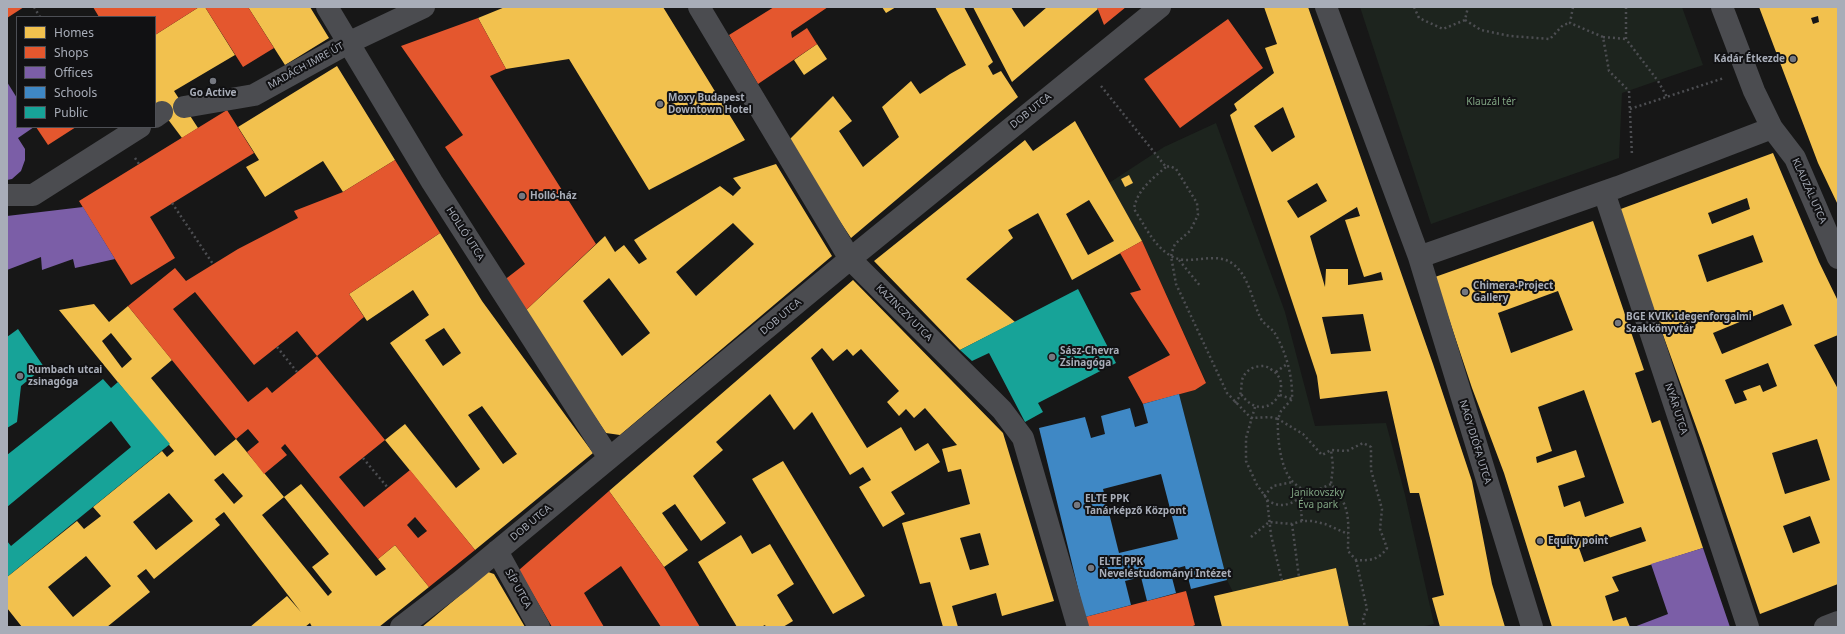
<!DOCTYPE html>
<html>
<head>
<meta charset="utf-8">
<style>
	body { margin:0 }
	#map { position:relative; width:1845px; height:634px; overflow:hidden; background:#171717; font-family:"Noto Sans",sans-serif }
	canvas { display:block }
	.frame { position:absolute; inset:0; border:8px solid #a8adb8; pointer-events:none }
	.legend { position:absolute; left:16px; top:16px; width:140px; height:112px; box-sizing:border-box; background:#111113; border:1px solid #4d4f55; margin:0; padding:5px 7px; list-style:none; font-size:12px; color:#a8adb8 }
	.legend li { display:flex; align-items:center; gap:8px; height:20px }
	.legend b { width:20px; border:1px solid #4d4f55 }
</style>
</head>
<body>
<div id="map">
<canvas width="1845" height="634"></canvas>
<div class="frame"></div>
<ul class="legend">
<li><b style="height:11px;background:#f2c14e"></b>Homes</li>
<li><b style="height:11px;background:#e4572e"></b>Shops</li>
<li><b style="height:11px;background:#7b5ea7"></b>Offices</li>
<li><b style="height:11px;background:#3f88c5"></b>Schools</li>
<li><b style="height:11px;background:#17a398"></b>Public</li>
</ul>
</div>
<script>
const ctx = document.querySelector('canvas').getContext('2d');
ctx.lineJoin = 'round';
function fillPath(path, color) { ctx.fillStyle = color; ctx.fill(path, 'evenodd'); }
function stroke(path, color, width, dash) { ctx.strokeStyle = color; ctx.lineWidth = width; ctx.lineCap = dash ? 'butt' : 'round'; ctx.setLineDash(dash || []); ctx.stroke(path); }
function label(font, color, halo, rows, align = 'center') {
  ctx.font = font + ' "Noto Sans",sans-serif'; ctx.lineWidth = 4; ctx.setLineDash([]); ctx.textBaseline = 'middle'; ctx.strokeStyle = halo; ctx.fillStyle = color; for (const [text, x, y, turn = 0] of rows) {
    ctx.save(); ctx.translate(x, y); ctx.rotate((+turn || 0) * Math.PI / 180); ctx.textAlign = isNaN(turn) ? turn : align; if (halo) ctx.strokeText(text, 0, 0); ctx.fillText(text, 0, 0); ctx.restore();
  }
}
fillPath(new Path2D(`
	M1360,7H1682L1703,65L1622,93L1619,158L1431,224Z
	M1216,123L1285,312L1315,426L1386,423L1405,495L1434,624L1420,627H1349L1336,568L1233,592L1227,580L1179,394L1195,390L1206,382L1142,241L1109,183L1164,147Z`), '#1d241e');
fillPath(new Path2D(`
	M199,7H205L235,55L174,91L198,128L182,138L155,102V35Z
	M248,7H310L329,38L285,65Z
	M505,7H663L745,140L649,190L569,59L506,69L478,18Z
	M882,7H896L886,13Z
	M935,7H964L993,62L988,66L993,75L1001,71L1018,97L851,238L787,142L833,96L852,121L839,131L863,167L899,137L882,107L911,81L920,94L950,74L966,65Z
	M973,7H1011L1024,27L1047,7H1097L1098,9L1012,82Z
	M1264,7H1308L1433,364L1472,481L1492,584L1505,627H1440L1432,598L1444,595L1419,493H1410L1387,391L1320,399L1317,376L1230,115L1237,110L1234,104L1274,73L1265,48L1277,44ZM1283,107L1295,137L1272,152L1254,126ZM1317,183L1327,201L1298,218L1287,201ZM1357,207L1360,216L1345,220L1364,277L1381,272L1383,280L1348,285V269H1326L1325,287L1310,236ZM1363,314L1371,351L1331,354L1322,317Z
	M1759,7H1838V205L1818,163ZM1818,16L1819,22L1813,24L1811,18Z
	M817,44L827,59L804,75L794,60Z
	M337,66L395,160L343,192L323,161L265,197L246,167L259,160L238,127Z
	M1075,121L1142,241L1072,280L1038,213L1008,230L1013,238L966,279L1015,322L960,350L874,261L1025,140L1033,151ZM1089,200L1114,241L1088,255L1066,214Z
	M1773,153L1819,262L1838,301V335L1814,345L1838,389V584L1760,614L1703,446L1618,210ZM1747,198L1750,209L1712,224L1708,213ZM1753,235L1763,262L1707,282L1698,255ZM1783,304L1792,325L1722,354L1713,333ZM1768,363L1777,386L1763,392L1760,385L1743,391L1747,400L1735,404L1725,380ZM1817,439L1830,480L1785,494L1772,453ZM1810,516L1820,543L1793,553L1783,526Z
	M776,164L832,256L620,435L606,433L524,312L605,236L615,252L624,245L639,264L647,259L634,240L720,186L733,196L741,188L733,178ZM733,223L754,244L696,296L676,272ZM609,278L650,333L622,356L583,301Z
	M1129,175L1133,183L1125,187L1121,179Z
	M1593,221L1644,370L1635,373L1652,423L1660,420L1703,548L1612,577L1619,591L1605,596L1613,621L1626,617L1630,627H1552L1504,473L1472,388L1435,277ZM1558,291L1573,330L1511,353L1498,313ZM1584,390L1624,503L1585,517L1580,501L1564,507L1558,486L1585,477L1576,450L1537,463L1536,457L1552,451L1538,407ZM1641,527L1646,541L1584,562L1579,548Z
	M440,233L482,301L593,453L475,550L385,440L405,424L456,488L480,469L390,343L429,315L413,290L367,321L349,294ZM444,328L461,353L443,366L425,340ZM482,406L517,454L503,464L468,415Z
	M853,280L1003,433L1054,601L1002,616L996,593L952,606L958,627H943L930,582L920,584L902,523L970,504L961,469L948,472L942,449L957,445L925,408L914,418L906,409L899,416L887,402L899,391L861,349L853,356L847,349L833,361L822,348L811,358L867,448L901,427L915,451L928,443L940,462L891,492L905,514L883,527L859,487L871,480L863,467L850,475L812,412L794,430L770,394L716,442L723,450L693,476L726,523L701,541L675,504L662,513L688,550L664,567L609,491ZM980,533L989,565L970,570L960,538Z
	M94,304L109,322L128,306L172,360L151,378L215,456L236,439L284,497L301,484L376,576L386,569L378,559L395,545L429,587L379,627H312L310,623L305,627H250L287,596L301,612L224,512L215,519L220,525L154,579L146,569L137,576L150,592L107,627H22L7,608V577L77,521L84,529L101,516L93,507L162,451L167,457L174,451L59,310ZM111,333L132,359L122,368L102,341ZM223,473L243,496L234,504L214,480ZM169,493L193,521L156,550L133,522ZM284,497L329,554L312,567L332,592L328,596L262,515ZM86,556L111,586L73,617L48,587Z
	M783,461L865,596L833,614L752,479Z
	M741,535L752,554L770,544L794,584L777,595L793,621L783,627H766L765,625L761,627H737L698,562Z
	M1336,568L1349,627H1222L1214,596Z
	M488,572L494,574L525,627H422Z`), '#f2c14e');
fillPath(new Path2D(`
	M7,7H24L7,18Z
	M93,7H199L155,35V17H99Z
	M205,7H248L274,48L243,67Z
	M774,7H828L791,32L792,38L807,28L817,44L758,84L729,35Z
	M1097,7H1126L1104,25Z
	M478,18L506,69L490,76L596,244L524,312L503,281L525,264L445,147L463,135L401,46Z
	M1228,19L1263,68L1180,128L1144,79Z
	M227,110L254,153L150,217L175,258L131,285L79,201Z
	M36,127H76L48,145Z
	M395,160L440,233L349,294L364,317L317,356L385,440L339,477L364,507L410,470L475,550L429,587L395,545L378,559L285,444L281,448L287,455L264,474L247,452L259,442L248,429L236,439L128,306L175,268L186,281L238,249L298,218L294,211L343,192ZM195,292L254,365L297,331L317,356L272,393L267,387L248,402L173,309ZM415,517L427,531L418,538L407,525Z
	M1142,241L1206,383L1195,390L1143,404L1128,377L1170,355L1130,293L1141,290L1120,253Z
	M609,491L664,567L700,627H661L621,566L584,593L604,627H552L519,570Z
	M1186,591L1195,625L1191,627H1087L1085,617Z`), '#e4572e');
fillPath(new Path2D(`
	M7,82L17,98V127H34L18,138L25,149V160L21,171L12,179L7,180Z
	M83,207L115,259L75,268L73,259L42,270L41,257L7,270V216Z
	M1703,548L1730,627H1634L1668,614L1651,564Z`), '#7b5ea7');
fillPath(new Path2D(`
	M1179,394L1227,580L1191,589L1185,566L1170,570L1176,593L1147,601L1141,577L1125,581L1131,605L1085,617L1039,428L1085,417L1091,438L1105,434L1101,416L1130,408L1135,427L1148,423L1143,404ZM1161,474L1178,539L1119,553L1103,489Z`), '#3f88c5');
fillPath(new Path2D(`
	M1078,289L1116,363L1038,403L1043,412L1025,422L989,353L972,361L960,350Z
	M18,329L44,367L21,386L17,422L7,428V337Z
	M103,379L111,388L118,382L170,444L7,577V541L11,546L131,447L111,421L7,507V455Z`), '#17a398');
stroke(new Path2D(`
	M34,7L40,17
	M1414,7L1419,18L1443,29L1465,20L1468,7
	M1573,7L1570,23L1603,37L1609,71L1629,91L1632,156
	M1626,7V39L1658,81L1667,97
	M1465,20L1481,30L1510,36L1550,39L1563,25L1570,23
	M1603,37L1626,39
	M1101,86L1166,167L1170,166L1176,169L1197,203L1198,215L1190,231L1175,244L1173,249L1171,256L1176,284L1227,393L1251,418L1270,417L1278,419L1281,411L1292,399C1293,377 1286,351 1274,332C1270,327 1263,324 1260,317C1252,300 1249,276 1233,264C1215,250 1190,267 1171,256C1154,246 1145,226 1134,209C1137,190 1152,179 1166,167
	M1630,109L1724,78
	M135,158L139,164
	M172,203L213,264
	M1179,260L1201,287
	M277,347L297,372
	M1276,372L1287,364
	M1280,395L1292,399
	M1235,403C1237,400 1239,398 1240,395C1243,387 1239,379 1247,372C1251,367 1258,366 1264,366C1268,367 1269,368 1272,370C1297,386 1265,428 1241,394
	M1255,407L1246,438V461L1257,485L1267,499L1271,535L1282,581
	M363,458L388,488
	M1309,494C1304,490 1298,487 1293,482C1280,469 1277,436 1278,419L1303,434L1322,455L1331,450L1347,451L1363,443L1371,447V470L1382,509L1380,529L1387,548C1379,560 1369,561 1356,560L1348,551C1348,521 1352,508 1331,484L1333,466L1331,450
	M1264,496L1273,486L1293,482
	M1267,500C1280,508 1287,506 1300,498
	M1302,521L1300,498L1331,484
	M1292,524L1299,577
	M1251,537L1269,522L1292,524L1302,521H1312L1325,524L1348,534
	M1356,560L1367,609L1363,618L1365,627`), '#4d4e52', 2.5, [2, 3]);
stroke(new Path2D(`
	M327,7L432,182L609,458
	M699,7L850,259L1002,410L1023,438L1078,627
	M1326,7L1419,257L1618,187L1772,128
	M1722,7L1754,91L1772,128L1795,158L1838,258
	M184,107L254,95L348,43L424,7
	M155,117L162,112
	M1604,192L1748,627
	M7,195H33L140,127
	M1419,257L1532,627
	M497,551L539,627
	M401,627L461,581L850,259L1160,7
	M1825,627L1838,622`), '#4b4c50', 22);
for (const [x, y, r, color] of [
	[1793,59,4,"#757880"],
	[213,81,4,"#757880"],
	[660,104,4,"#757880"],
	[522,196,4,"#757880"],
	[1465,292,4,"#757880"],
	[1618,323,4,"#757880"],
	[1052,357,4,"#757880"],
	[20,376,4,"#757880"],
	[1077,505,4,"#757880"],
	[1540,541,4,"#757880"],
	[1091,568,4,"#757880"]
]) { const dot = new Path2D(); dot.arc(x, y, r, 0, 2 * Math.PI); ctx.fillStyle = color; ctx.fill(dot); stroke(dot, '#111113', 1.5); }
label('bold 10px', '#a8adb8', '#111113', [
	["Kádár Étkezde",1785,59,"right"],
	["Go Active",213,93,"center"],
	["Moxy Budapest",668,98],
	["Downtown Hotel",668,110],
	["Holló-ház",530,196],
	["Chimera-Project",1473,286],
	["Gallery",1473,298],
	["BGE KVIK Idegenforgalmi",1626,317],
	["Szakkönyvtár",1626,329],
	["Sász-Chevra",1060,351],
	["Zsinagóga",1060,363],
	["Rumbach utcai",28,370],
	["zsinagóga",28,382],
	["ELTE PPK",1085,499],
	["Tanárképző Központ",1085,511],
	["Equity point",1548,541],
	["ELTE PPK",1099,562],
	["Neveléstudományi Intézet",1099,574]
], 'left');
label('10px', '#a8adb8', '#111113', [
	["MADÁCH IMRE ÚT",306,66,-29],
	["DOB UTCA",1031,111,-39],
	["KLAUZÁL UTCA",1809,191,66],
	["HOLLÓ UTCA",465,234,57],
	["KAZINCZY UTCA",904,313,45],
	["DOB UTCA",781,317,-40],
	["NYÁR UTCA",1676,409,72],
	["NAGY DIÓFA UTCA",1475,442,73],
	["DOB UTCA",531,523,-40],
	["SÍP UTCA",518,589,61]
]);
label('10px', '#7fa381', '#111113', [
	["Klauzál tér",1491,102],
	["Janikovszky",1318,493],
	["Éva park",1318,505]
]);
</script>
</body>
</html>
